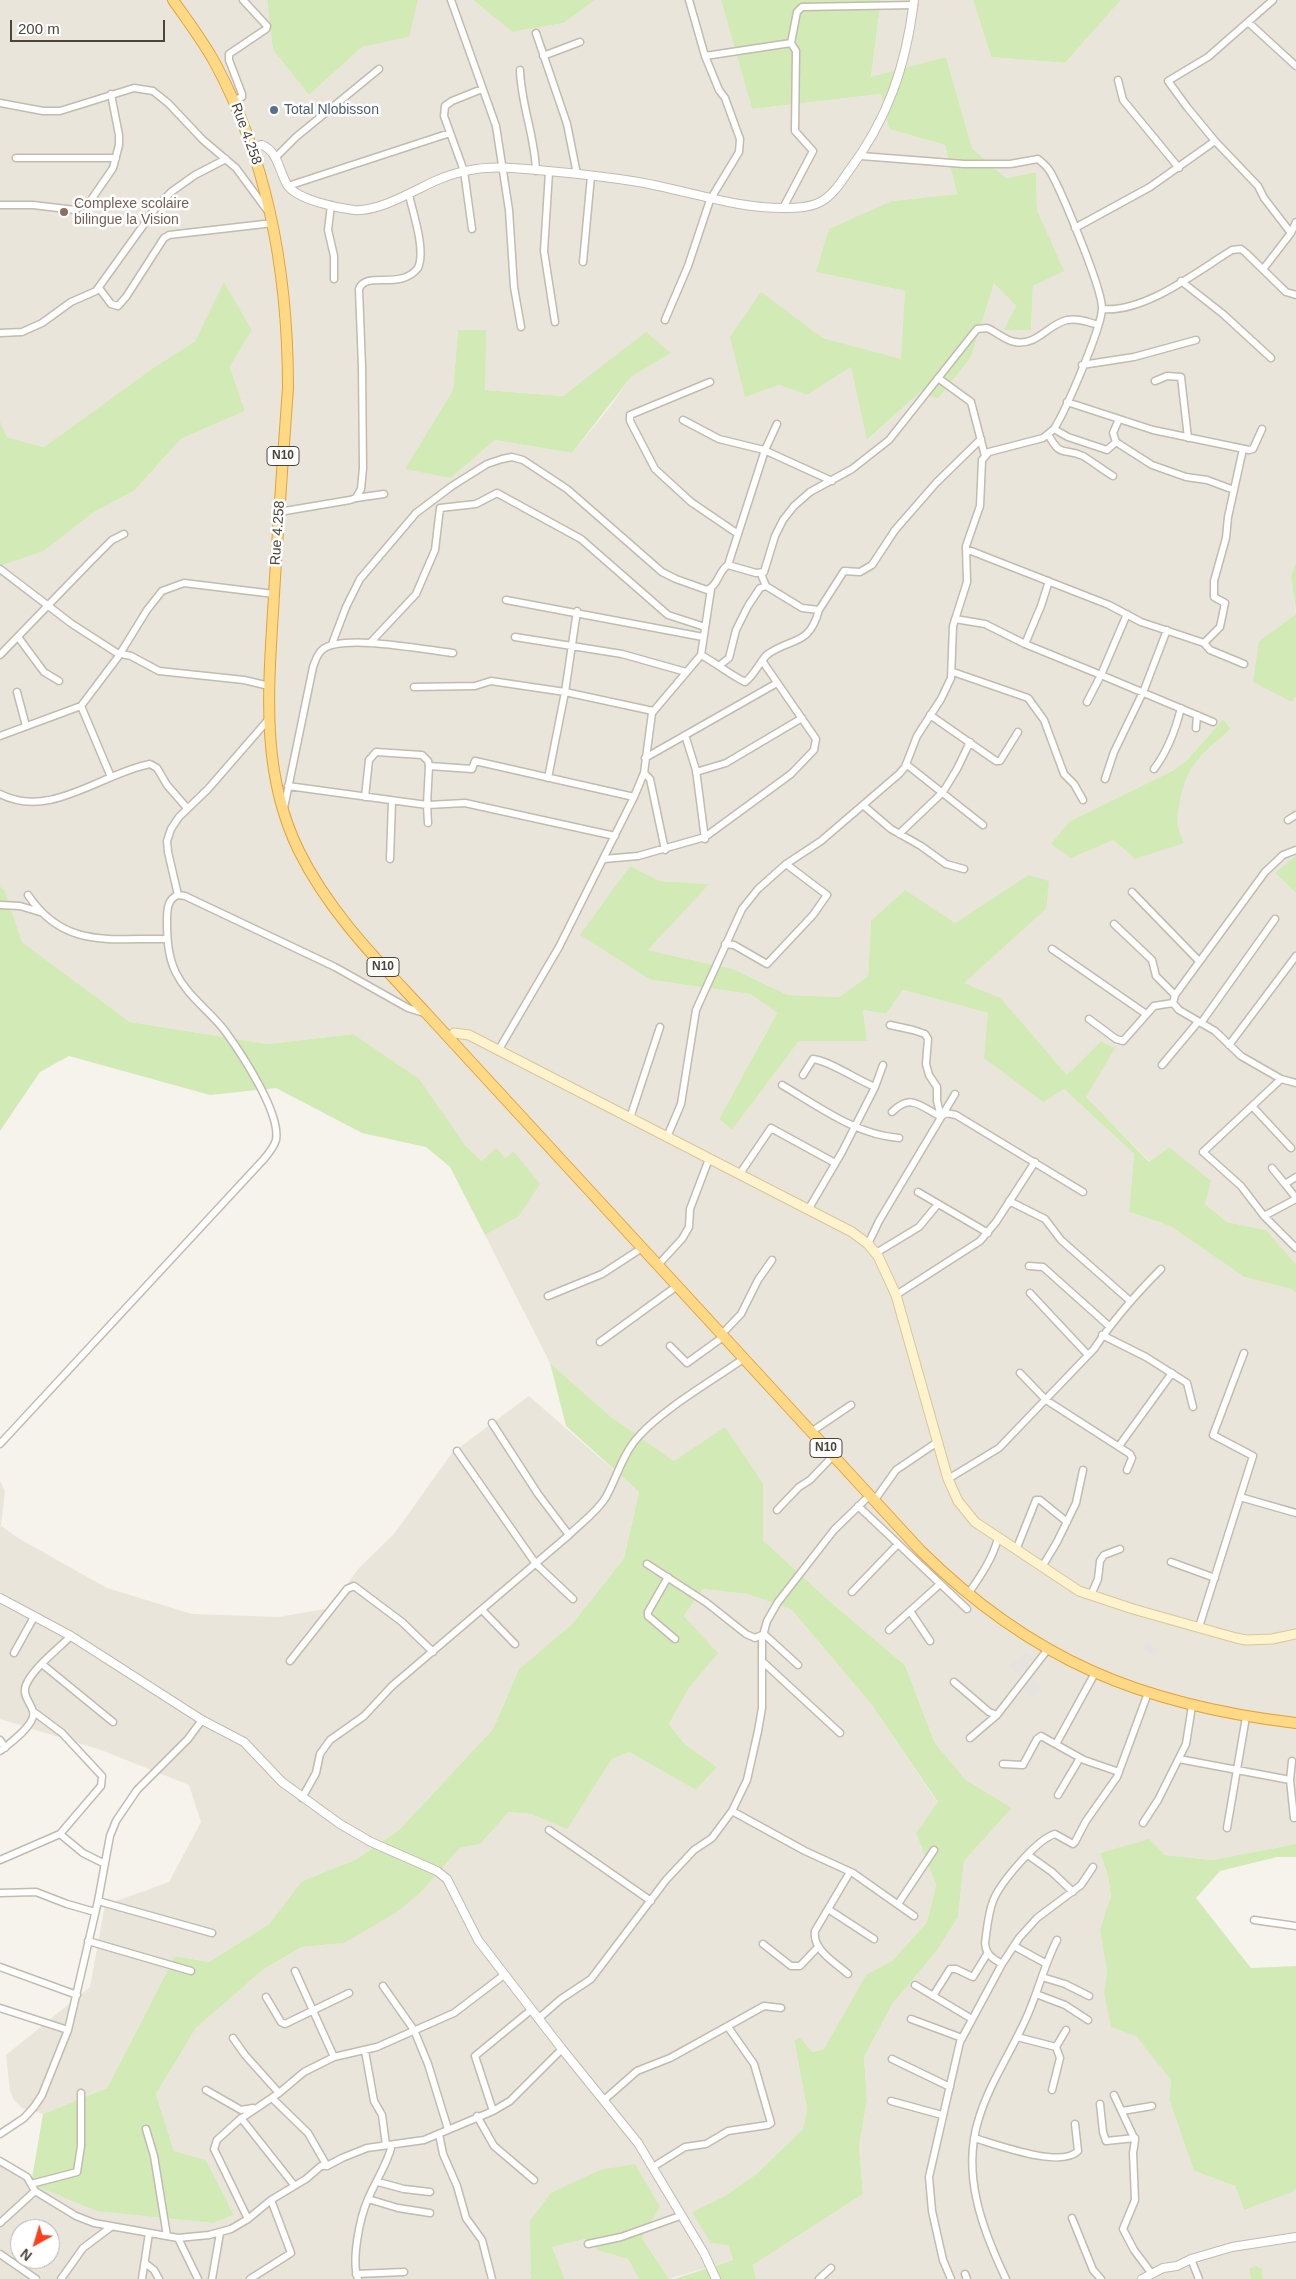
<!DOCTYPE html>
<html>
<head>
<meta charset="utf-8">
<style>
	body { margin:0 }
	#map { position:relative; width:1296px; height:2279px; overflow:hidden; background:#f6f3ec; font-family:Arial,sans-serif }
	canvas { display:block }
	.north { position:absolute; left:10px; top:2219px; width:50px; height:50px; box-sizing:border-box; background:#fff; border:1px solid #b7b4b0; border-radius:50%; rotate:219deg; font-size:14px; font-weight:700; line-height:20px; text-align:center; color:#4b4439 }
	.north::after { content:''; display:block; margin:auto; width:18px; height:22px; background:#fc3f1d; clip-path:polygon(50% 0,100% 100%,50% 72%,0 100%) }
	.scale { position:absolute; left:10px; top:20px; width:155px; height:22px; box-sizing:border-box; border:2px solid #4b4439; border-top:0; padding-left:6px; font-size:15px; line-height:18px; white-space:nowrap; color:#4b4439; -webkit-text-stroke:4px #fff; paint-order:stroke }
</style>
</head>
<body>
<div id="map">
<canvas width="1296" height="2279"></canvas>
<div class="north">N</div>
<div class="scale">200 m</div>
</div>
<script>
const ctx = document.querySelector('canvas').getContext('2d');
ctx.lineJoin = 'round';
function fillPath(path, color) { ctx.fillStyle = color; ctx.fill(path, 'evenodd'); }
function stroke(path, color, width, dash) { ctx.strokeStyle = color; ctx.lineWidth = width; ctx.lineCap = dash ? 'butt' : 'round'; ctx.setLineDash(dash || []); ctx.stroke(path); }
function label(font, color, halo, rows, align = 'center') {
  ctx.font = font + ' Arial,sans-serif'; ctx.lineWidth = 5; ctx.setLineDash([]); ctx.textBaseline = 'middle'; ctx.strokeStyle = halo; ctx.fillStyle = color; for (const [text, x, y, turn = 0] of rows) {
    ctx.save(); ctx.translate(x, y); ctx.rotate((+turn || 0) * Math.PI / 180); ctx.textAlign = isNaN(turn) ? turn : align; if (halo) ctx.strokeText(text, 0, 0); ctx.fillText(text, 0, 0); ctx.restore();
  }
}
fillPath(new Path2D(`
	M0,0H267L273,50L309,95L362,47L408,37L418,0H473L512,32L564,23L595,0H721L752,109L881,94L889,129L945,145L957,194L892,201L816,272L905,291L902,360L823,338L761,293L746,396L779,385L807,395L851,367L868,440L920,391L938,399L971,357L994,282L1016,306L1031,330L1033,286L1063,271L1037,210L1036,172L1006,178L972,148L946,57L871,78L881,0H973L991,57L1065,63L1121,0H1296V562L1291,576L1296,614L1259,641L1291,702L1296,696V855L1275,873L1296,893V1264L1266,1230L1227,1222L1205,1204L1169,1147L1150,1162L1085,1097L1114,1048L1101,1041L1067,1075L1001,998L963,983L1046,909L1028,875L955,923L871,921L868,976L839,997L788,995L733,969L648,950L708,884L660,881L630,866L612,892L651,980L750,994L777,1013L719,1119L732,1130L799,1041H867L863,1010L886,1014L903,990L988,1013L1064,1089L1134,1154L1129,1212L1170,1226L1244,1277L1291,1289L1296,1293V1844L1212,1860L1165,1855L1149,1840L1100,1853L1108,1876L1111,1896L1101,1930L1107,1971L1104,1992L1171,2080L1169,2099L1194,2171L1235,2186L1244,2210L1295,2191L1296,2188V2279H1263L1262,2269H1249L1251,2279H756L753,2265L863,2194L859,2146L867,2100L864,2057L893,2003L936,1952L958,1917L964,1861L1012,1808L966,1780L935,1743L905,1665L827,1599L763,1540V1483L725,1428L674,1461L610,1416L550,1363L485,1235L518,1217L513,1151L505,1158L482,1161L353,1034L268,1044L130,1022L22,942L5,891L0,886V566L44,551L94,512L134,491L181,439L245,411L230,367L252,330L224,283L195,341L153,368L44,447L7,437L0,421ZM458,330H485V390L563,396L600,369L671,353L631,377L609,408L572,453L495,440L451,478L406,468L453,390ZM1223,719L1231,729L1196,760L1183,782L1176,824L1135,859L1113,840L1070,821L1174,770L1187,760Z
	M529,1396L639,1492L624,1558L573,1623L519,1669L493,1729L399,1830L355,1860L302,1881L269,1924L209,1962L175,1956L107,2088L43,2114L22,2108L14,2100L10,2091L6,2055L90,1987L105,1905L169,1882L201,1822L189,1785L101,1750L0,1719V1481L5,1491L1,1526L18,1538L107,1588L192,1614L279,1617L330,1608L358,1569L394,1534L452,1453Z
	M703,1589L747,1594L791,1609L871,1704L938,1803L916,1833L936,1885L927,1922L892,1961L866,1976L824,2049L812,2052L800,2037L794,2040L807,2109L803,2129L755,2175L723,2197L693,2212L728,2245L733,2260L669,2279L642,2238L660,2207L600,2170L529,2279H0V2162L31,2184L165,2218L212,2223L234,2215L206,2160L174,2151L156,2094L196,2028L264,1969L302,1947L344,1943L421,1892L460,1848L480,1844L509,1812L531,1814L567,1828L612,1759L629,1752L696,1790L717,1767L686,1745L669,1724L689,1688L717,1653L684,1616ZM20,2229H50V2259H20Z
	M585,2239L599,2251L628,2259L639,2279H565L552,2247Z`), '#eae5da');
fillPath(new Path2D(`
	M1026,1653L1033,1658L1018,1675L1010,1665Z
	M1031,1677L1042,1688L1033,1698L1021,1688Z`), '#e6e2dd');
fillPath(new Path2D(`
	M267,0H418L409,37L362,47L309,95L273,50Z
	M473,0H595L564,23L512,32Z
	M721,0H881L871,77L946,57L972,148L1006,178L1036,172L1037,210L1064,271L1033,286L1031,330H1004L1016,306L994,283L971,357L938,399L920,392L867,440L851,367L807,395L779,385L745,397L730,337L761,292L823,338L901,359L905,291L816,272L829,229L892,201L957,194L945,145L889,129L881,94L752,109Z
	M973,0H1121L1065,63L991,57Z
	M224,282L252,330L230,367L245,411L181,439L134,491L94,512L44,551L0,566V421L7,437L44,447L153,368L195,341Z
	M458,330H486L485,390L563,396L646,332L671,353L631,377L572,453L495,440L451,478L405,469L453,390Z
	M1296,562V612L1291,576Z
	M1296,614V696L1292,702L1253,682L1259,641Z
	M1223,719L1231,729C1203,754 1186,763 1180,802C1176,822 1176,824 1184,843L1135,859L1113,840L1071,858L1051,844L1070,821L1174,770L1187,760Z
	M1296,855V893L1275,873Z
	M630,866L660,881L709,884L648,950L733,969L788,995L839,997L868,976L871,921L905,890L955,923L1028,875L1049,881L1046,909L964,983L1001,998L1067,1075L1101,1041L1115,1048L1086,1097L1149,1162L1169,1147L1211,1181L1205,1204L1227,1222L1266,1230L1296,1264V1293L1291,1289L1244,1277L1170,1226L1129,1212L1134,1154L1064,1089L1043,1102L984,1058L988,1013L903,990L886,1014L863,1010L867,1041H799L732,1130L719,1119L777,1013L750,994L651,980L580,935Z
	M0,886L5,891L22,942L130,1022L268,1044L353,1034L419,1079L465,1145L482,1161L496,1148L505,1158L513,1151L540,1184L518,1217L485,1235L450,1167L426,1147L362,1133L276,1088L210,1095L69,1056L40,1072L0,1131Z
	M550,1363L610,1416L674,1461L725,1427L763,1483V1540L827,1599L905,1665L935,1743L966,1780L1012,1808L964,1861L958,1917L936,1952L893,2003L864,2057L867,2100L859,2146L863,2194L753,2265L756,2279H674L733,2260L728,2245L711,2243L692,2212L723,2197L755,2175L803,2129L807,2109L794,2040L800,2037L812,2052L824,2049L866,1975L892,1961L927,1922L936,1885L916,1833L938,1802L871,1704L791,1609L747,1594L703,1589L684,1616L718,1653L689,1688L669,1724L686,1745L717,1767L696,1790L629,1752L612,1759L567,1829L531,1814L509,1812L480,1844L460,1848L421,1892L397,1912L344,1943L302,1947L264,1969L196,2028L156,2094L174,2151L206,2160L234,2215L213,2223L97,2211L31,2184L43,2114L107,2088L175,1956L209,1962L269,1924L302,1881L355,1860L399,1830L493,1729L519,1669L573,1623L624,1558L639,1492L566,1426Z
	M1149,1839L1165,1855L1212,1860L1296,1844V1857H1277L1220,1871L1196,1898L1251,1968L1296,1966V2188L1295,2191L1244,2210L1235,2186L1194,2171L1169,2099L1171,2080L1136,2036L1111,2027L1104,1992L1107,1971L1100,1930L1111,1896L1108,1876L1100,1853Z
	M635,2164L660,2207L642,2238L669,2279H639L628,2259L599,2251L585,2239L552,2247L565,2279H529L531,2277L530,2221L551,2193L600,2170Z
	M1256,2266L1262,2269L1263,2279H1251L1249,2269Z`), '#d2eab5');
fillPath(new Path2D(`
	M1146,1642L1157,1649L1154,1655L1143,1650Z`), '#e5e3e0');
const minor = new Path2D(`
	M451,0L496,126L509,210L514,287L521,327
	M689,0L705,56L791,43L797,12L802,7L914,5
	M1273,0L1208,57L1168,81L1187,107L1215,141L1258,186L1264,198L1291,233
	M1249,23L1296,66
	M536,33L567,124L577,174
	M543,56L580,42
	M520,70C521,105 535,136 536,171
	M1118,80L1123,100L1179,168
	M234,100L242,97V94L229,60V54L266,29L267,26L243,0
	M0,103L43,111H60L134,88L153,91L168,103L203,140L236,168L267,210
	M16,158H116
	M275,158L296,137L379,69
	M549,172L544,251L555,322
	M288,186L450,133
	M0,205H33L75,210L91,200L113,168L119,145V135L111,94
	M331,205L328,230L334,256V279
	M783,208L813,151L795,131L796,51L791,43
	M1075,228L1150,187L1215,141
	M472,229L464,171L444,116L445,106L452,101L482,89
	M583,262L591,176
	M1264,268L1291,233L1296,222
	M1181,281L1223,314L1271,358
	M99,288L111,304L118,306L126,297L164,238L169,235L273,223
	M1102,309C1145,313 1196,272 1232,250L1241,249L1246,253L1286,292L1296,295
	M665,320L688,266L710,200L739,152L740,139L725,98L719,90L705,56
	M0,333L22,332L42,323L71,302L96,291L155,209L171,192L195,175L226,159
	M1082,365L1134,357L1196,340
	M938,378L971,402L985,456
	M1155,381L1167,376L1181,377L1188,438
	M710,382L630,415V421L655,469L691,502L738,534
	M1067,402L1153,430L1249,450L1253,449L1262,429
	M1119,419L1113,433L1116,442L1152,465L1186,477L1207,480L1234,490
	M683,420L719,439L764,450L832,481
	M1054,429L1068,437L1107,450L1116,442
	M1048,434C1061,459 1063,447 1083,456C1093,462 1103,470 1113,476
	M356,498L384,494
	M279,512L350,500L356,498L361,489L363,468L362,367L359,289C366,270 400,291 418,268C426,250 413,213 409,195
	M966,549L1109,605L1141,622L1204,643L1210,650L1244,664
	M728,565L765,450L777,424
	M0,569L72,624L117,653L131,656L159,671L244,680L269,686
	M761,574L766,586L802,608L819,610L844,571L860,572L872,565L895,530L936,483L981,439
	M506,600L703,637
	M1127,614L1101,675L1213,722
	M955,619L985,624L1025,644L1101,675L1087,702
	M18,637L44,672L59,681
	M515,637L622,654L686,672
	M370,643L416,594L435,550L440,508L476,504L497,493L581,539L668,615L705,627
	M1204,643L1220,627L1225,603L1214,597V581L1226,538L1228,517L1243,449
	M332,644L346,607L360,579L416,513L452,486L487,464L502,459L512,457L523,460L567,489L662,572L676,579L707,590C719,585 718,571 728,565L756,573L764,572L775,536L783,520L794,506L810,492L852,469L889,440L977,329L987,328C997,332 1004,340 1015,342C1037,346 1047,325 1067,320C1078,318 1088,322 1098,325
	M1025,644L1041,606L1049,581
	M0,655L91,561L112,540L124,534
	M701,655C716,663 729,674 745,682C755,675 761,659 768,654C793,637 809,646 819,610
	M720,665L729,658L736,630L748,606L760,588L766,586
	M953,672L1028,698L1044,720L1064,774L1074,784L1083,800
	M414,687L475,686L491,681L565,692L653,711
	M17,692L26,726
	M81,706L111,777
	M930,715L996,761H1000L1018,732
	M1196,728L1197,715
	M685,735L696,770L705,839
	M0,736L81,706L118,657L147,610L162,591L184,583L274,594
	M645,758L777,683
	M906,764L983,825
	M429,766L472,769L475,761L634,797
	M1154,769C1167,752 1176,728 1181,708
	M696,772L726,763L802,718
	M644,773L650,779L665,850
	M548,778L565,692L577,611
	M1105,779L1114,752L1144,690L1167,630
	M288,786L427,805L465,803L615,836
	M0,794C50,820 102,773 150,764L157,768L167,785L187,808
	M365,797L369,760L376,752L422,755L428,761L429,766L427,805L428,823
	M864,806L891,829L921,846L946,864L964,869
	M284,808L313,667C315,662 317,654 322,650C341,633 426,650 453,653
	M1288,820L1296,815
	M899,834L943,792L957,769L970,742
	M390,859L392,801
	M604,859L638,856L705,837L791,774L814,750L816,739L763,662
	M1132,892L1199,961
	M28,895C64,949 110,938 167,939
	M178,895L168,852L167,841L171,829L179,817L208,789L268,720
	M0,905L20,906L40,912
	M1114,924L1152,960L1156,976L1175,995
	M725,944L734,945L767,964L813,915L827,895L786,864
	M1052,949L1146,1014
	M1173,1003L1175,995L1265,872L1283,855L1296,850
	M1089,1019L1116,1039L1123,1041L1154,1006L1173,1003L1179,1010L1215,1031L1241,1056L1281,1079L1296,1083
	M1201,1023L1275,919
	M890,1025L913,1030L925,1034L928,1039L926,1064L929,1075L937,1087V1101L941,1117
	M1229,1045L1296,956
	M498,1051L559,947L634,797L644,773L652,713L701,655L711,589
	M1162,1065L1198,1022
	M803,1075L813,1059C830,1061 857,1080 875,1087
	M1281,1079L1203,1152L1241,1186L1264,1216L1296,1248
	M782,1085C818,1106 856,1135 899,1138
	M1252,1106L1291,1148
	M892,1112C911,1093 920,1106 941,1117
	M942,1116L946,1113L956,1115L1083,1192
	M630,1118L660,1027
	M667,1137L681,1104L696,1010L742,909L758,889L786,864L821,841L899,774L905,767L917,736L941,699L951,678L953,626L967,582L966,546L980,506L982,460L989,452L1043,438L1054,429C1066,410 1101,329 1102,309C1103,290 1062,193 1051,173C1048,167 1043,163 1038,159L1010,164H964L861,156
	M1272,1168L1285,1184
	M739,1175L771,1128L835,1163
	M1296,1177L1285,1184L1296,1198
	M918,1192L988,1233
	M1009,1201L1045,1219L1061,1240L1129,1300
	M808,1210L842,1152L875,1087L883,1065
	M1264,1216L1296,1199
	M868,1244L879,1221L955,1094
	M876,1253L919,1227L938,1204
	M658,1265L682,1239L689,1227L690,1209L709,1159
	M1029,1266L1043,1267L1109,1326
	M1030,1293L1088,1355
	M896,1295L980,1241L996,1222L1035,1162
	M548,1296L602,1274L642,1248
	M721,1335L741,1314L758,1280L772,1260
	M1102,1335L1146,1357L1187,1383L1193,1407
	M600,1342L677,1286
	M670,1346L687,1363L723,1337
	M1020,1373L1046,1400L1130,1454L1132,1458L1127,1470
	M492,1423L538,1494L569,1535
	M811,1432L851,1405
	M0,1444L264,1159C269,1153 274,1147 276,1140C281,1113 241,1053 225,1031C210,1011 188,997 176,973C168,957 167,939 167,921C167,911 167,899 178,895L185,896L335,967L408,1008L424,1013
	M1119,1446L1172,1373
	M457,1451L536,1564L573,1599
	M948,1479L999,1448L1094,1349C1114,1319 1136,1294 1161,1269
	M1240,1497L1296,1513
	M874,1501L896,1470L936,1443
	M858,1506L967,1609
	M777,1510L799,1487L810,1480L833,1456
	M1016,1550L1036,1500H1040L1067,1522
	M1171,1562L1215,1578
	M647,1564L707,1603L746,1634L755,1638L764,1634L798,1665
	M1042,1567L1057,1542L1076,1503L1083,1470
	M668,1577L648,1612V1616L675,1639
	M852,1592L898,1544
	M968,1594C980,1577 993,1558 998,1538
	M1091,1595L1098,1579L1100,1561L1104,1555L1120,1549
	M482,1610L515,1644
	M910,1611L930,1641
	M1199,1627L1253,1456L1213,1435L1244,1353
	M889,1630L940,1584
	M14,1653L34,1617
	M290,1661L347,1589L354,1586L402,1622L433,1652
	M762,1661L840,1733
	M42,1664L113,1722
	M954,1682L989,1712L997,1715L1048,1649
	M970,1738L997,1715
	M0,1740L5,1748
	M1056,1744L1095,1673
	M0,1751C9,1744 37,1724 33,1711C30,1702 22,1695 26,1685C33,1668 58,1649 71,1636
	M1179,1759L1290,1780
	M1292,1761L1290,1780L1294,1818
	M1003,1764L1023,1765L1037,1739L1041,1736L1084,1760L1119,1772
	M1058,1795L1080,1758
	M302,1798L316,1773L320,1754L330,1740L364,1716L392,1686L569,1535C581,1523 597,1512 606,1497C617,1477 623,1453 639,1436C663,1409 712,1381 743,1359
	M732,1811L805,1851L853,1873L914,1916
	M1143,1823L1158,1800L1186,1744L1192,1706
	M1227,1828L1246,1717
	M549,1830L651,1901
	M60,1834L83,1853L105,1864
	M1028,1855L1052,1872L1073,1892
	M0,1860L60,1834L101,1786L102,1776L62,1733L34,1712
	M0,1893L36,1892L67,1904L95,1912
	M98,1901L212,1933
	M898,1904L934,1850
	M828,1909L874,1939
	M1254,1920L1296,1926
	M88,1941L191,1971
	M763,1944L791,1966H800L818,1947
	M1014,1946L1045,1963
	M1002,1964C992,1958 986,1955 985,1943C987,1929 988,1914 993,1901C1000,1883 1037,1839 1055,1834L1073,1844L1075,1842L1086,1821L1117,1777L1148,1693
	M0,1967L77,1995
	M295,1971L334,2057
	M848,1974C836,1963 812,1950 815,1931L850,1872
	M1042,1977L1065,1984L1089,1996
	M915,1985L972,2019
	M383,1986L414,2030L428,2064L448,2129
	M1036,1994L1065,2005L1088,2020
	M933,1996L950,1969H956L973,1977L987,1954
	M266,1997L281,2022L285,2024L349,1993
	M0,2008L68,2030
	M538,2019L561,1999L591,1979L666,1880L694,1850L712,1838L732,1811L747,1780L758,1731L762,1708V1639L767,1621L778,1602L834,1530L869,1496
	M911,2019L962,2038
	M1017,2037L1056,2047L1066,2030
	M233,2038L245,2055L279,2093
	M365,2051L374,2101L382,2115L386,2145
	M892,2059L950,2087
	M206,2090L241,2110L253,2108
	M1052,2090L1060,2058L1056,2047
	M1114,2095L1135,2140L1133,2153L1135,2200L1123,2229L1134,2250L1152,2274
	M272,2098L308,2133L327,2166
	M604,2100L637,2071L670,2058L764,2006L781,2008
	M891,2101L942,2115
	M1100,2104L1103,2132L1106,2141L1135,2138
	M493,2111L475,2056L531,2010
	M1122,2111L1152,2106
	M477,2116L494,2146L534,2180
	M241,2118L294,2185
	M146,2129L154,2156L167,2236
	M0,2134L24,2118L34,2107L42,2095L68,2030L98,1901L110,1836L116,1821L137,1790L188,1739L202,1720
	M439,2134L443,2154L457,2186L466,2218L482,2240L492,2279
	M974,2138C995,2144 1061,2169 1078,2151L1075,2124
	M0,2161L27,2177L35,2191L76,2216L94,2223L178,2238L209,2235L231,2229L248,2219L271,2200L306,2179L321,2166H327L342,2158L367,2148L424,2140L493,2111L510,2101L562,2049
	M653,2167L685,2147L706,2144L728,2131L768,2125L771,2123L754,2064L728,2027
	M378,2182L404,2189L430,2192
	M31,2184L77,2172L81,2146V2093
	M368,2199L398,2208L430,2213
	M1072,2218L1093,2270L1101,2279
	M248,2219L214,2149L217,2140L239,2120L279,2093L304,2072L334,2057L377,2047L454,2013L504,1975
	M0,2223L35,2191
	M178,2238L198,2279
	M588,2244L621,2237L680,2216
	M0,2254L36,2279
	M1191,2259L1199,2279
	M145,2263L154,2270L159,2279
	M356,2274L404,2272
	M965,2274L967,2279
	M61,2279L83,2248L111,2227
	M142,2279L149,2233
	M212,2279L220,2233
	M250,2279L291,2253L271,2200
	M358,2279C351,2260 360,2217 368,2199C376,2180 387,2165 392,2145
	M819,2279L831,2268
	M951,2279L943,2260L932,2211L929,2177L960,2042L1002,1964L1019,1938L1037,1918L1081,1885L1093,1867
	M1006,2279C982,2229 961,2173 979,2118C989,2085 1009,2055 1023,2025C1037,1997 1043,1967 1057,1940`);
const tertiary = new Path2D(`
	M252,147L262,145C279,152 279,173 288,186C299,200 337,208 354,210C379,212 413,191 435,181C459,170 487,166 512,168C552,171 593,175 632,181C685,189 733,209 787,208C796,208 808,207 816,204C830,199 840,184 848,172C888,119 906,66 914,0
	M0,1598L71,1636L202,1720L244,1742L282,1782L340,1824L371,1842L437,1871L447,1879L478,1940L562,2049L638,2143L704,2253L716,2279
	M1142,2279L1163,2268L1177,2266L1191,2259L1232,2247L1296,2237`);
const secondary = new Path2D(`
	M454,1033L469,1035L852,1232L868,1244L878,1256L896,1295L948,1479L958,1501L975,1522L1079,1591L1133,1609L1236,1638L1246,1640L1272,1639L1296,1634`);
const trunk = new Path2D(`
	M173,0C187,20 203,41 215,63C269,163 288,276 288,388C283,457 278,526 274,595C269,683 259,770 299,851C330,914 380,963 427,1014L920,1550C1031,1660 1142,1705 1296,1723`);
stroke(minor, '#c2bbae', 9);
stroke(tertiary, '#c2bbae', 10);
stroke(secondary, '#d6c79b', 11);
stroke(trunk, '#e0a43c', 12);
stroke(minor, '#fff', 6);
stroke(tertiary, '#fff', 8);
stroke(secondary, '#fff3cd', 9);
stroke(trunk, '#ffd985', 10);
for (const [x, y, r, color] of [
	[274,110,5,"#5c6f8a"],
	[64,212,5,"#8d6e63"]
]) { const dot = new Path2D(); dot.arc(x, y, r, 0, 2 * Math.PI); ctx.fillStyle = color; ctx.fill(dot); stroke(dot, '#fff', 2); }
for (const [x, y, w] of [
	[283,456,32],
	[383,967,32],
	[826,1448,32]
]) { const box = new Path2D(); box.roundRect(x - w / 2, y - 9.5, w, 19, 4); ctx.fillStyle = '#fff'; ctx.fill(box); stroke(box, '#4b4439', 1); }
label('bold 12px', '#4b4439', null, [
	["N10",283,456],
	["N10",383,967],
	["N10",826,1448]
]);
label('14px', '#4e5e75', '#fff', [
	["Total Nlobisson",284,110]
], 'left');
label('14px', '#4b4439', '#fff', [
	["Rue 4.258",246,134,70],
	["Rue 4.258",278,533,-86]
]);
label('14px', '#785e54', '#fff', [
	["Complexe scolaire",74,204],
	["bilingue la Vision",74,220]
], 'left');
</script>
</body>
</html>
